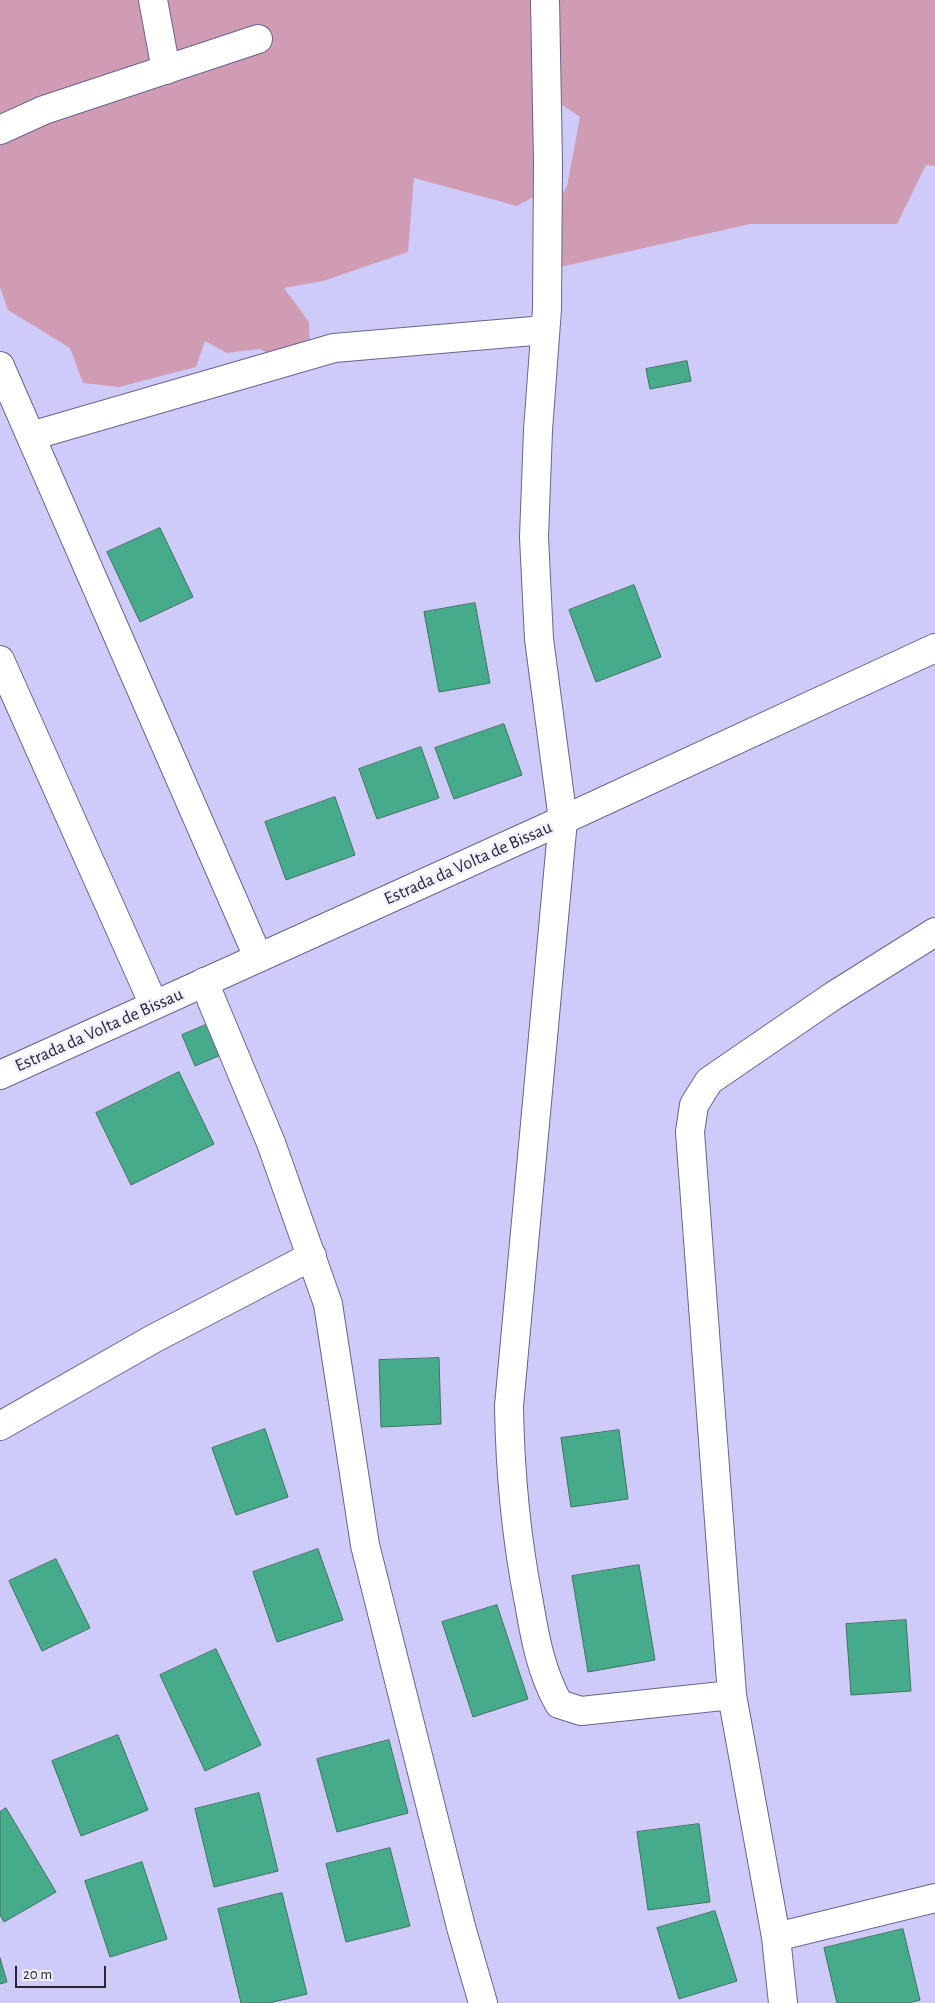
<!DOCTYPE html>
<html>
<head>
<meta charset="utf-8">
<style>
	body { margin:0 }
	#map { position:relative; width:935px; height:2003px; overflow:hidden; background:#cfcbf9; font-family:"Alegreya Sans",sans-serif }
	canvas { display:block }
	.scale { position:absolute; left:15px; top:1966px; width:91px; height:22px; box-sizing:border-box; border:2px solid #272536; border-top:0; padding-left:6px; font-size:15px; line-height:18px; white-space:nowrap; color:#272536; -webkit-text-stroke:4px #f1f0fe; paint-order:stroke }
</style>
</head>
<body>
<div id="map">
<canvas width="935" height="2003"></canvas>
<div class="scale">20 m</div>
</div>
<script>
const ctx = document.querySelector('canvas').getContext('2d');
ctx.lineJoin = 'round';
function fillPath(path, color) { ctx.fillStyle = color; ctx.fill(path, 'evenodd'); }
function stroke(path, color, width, dash) { ctx.strokeStyle = color; ctx.lineWidth = width; ctx.lineCap = dash ? 'butt' : 'round'; ctx.setLineDash(dash || []); ctx.stroke(path); }
function label(font, color, halo, rows, align = 'center') {
  ctx.font = font + ' "Alegreya Sans",sans-serif'; ctx.lineWidth = 5; ctx.setLineDash([]); ctx.textBaseline = 'middle'; ctx.strokeStyle = halo; ctx.fillStyle = color; for (const [text, x, y, turn = 0] of rows) {
    ctx.save(); ctx.translate(x, y); ctx.rotate((+turn || 0) * Math.PI / 180); ctx.textAlign = isNaN(turn) ? turn : align; if (halo) ctx.strokeText(text, 0, 0); ctx.fillText(text, 0, 0); ctx.restore();
  }
}
fillPath(new Path2D(`
	M0,0H935V166L926,165L897,224H750L556,268V206L567,186L580,117L549,96L535,196L517,206L414,178L408,252L323,281L284,288L309,322L310,353L280,358L259,349L227,353L205,341L196,367L119,387L83,383L70,348L8,310L0,287Z`), '#cf9cb4');
const building = new Path2D(`
	M687,361L691,381L650,389L646,369Z
	M160,528L193,597L140,622L107,552Z
	M634,585L661,657L596,682L569,610Z
	M475,603L490,683L439,692L424,612Z
	M504,724L522,775L454,799L435,748Z
	M421,747L439,798L377,819L359,769Z
	M335,797L355,855L286,880L265,822Z
	M215,1021L228,1052L195,1066L182,1035Z
	M179,1072L214,1144L131,1185L96,1113Z
	M439,1358L441,1424L381,1427L379,1360Z
	M265,1429L288,1497L236,1515L212,1448Z
	M619,1430L628,1499L571,1507L561,1438Z
	M318,1549L343,1620L277,1642L253,1572Z
	M56,1559L90,1628L42,1651L9,1581Z
	M639,1565L655,1660L588,1672L572,1576Z
	M497,1605L528,1699L473,1717L442,1622Z
	M906,1620L911,1691L851,1695L846,1624Z
	M216,1649L261,1745L205,1771L160,1675Z
	M118,1735L148,1810L81,1836L52,1761Z
	M389,1740L408,1813L337,1832L317,1759Z
	M259,1793L278,1871L214,1887L195,1809Z
	M6,1808L56,1892L4,1922L0,1915V1812Z
	M699,1824L710,1902L648,1910L637,1832Z
	M390,1848L410,1926L346,1942L326,1864Z
	M142,1862L167,1939L110,1957L85,1881Z
	M282,1893L307,1994L269,2003H241L218,1909Z
	M715,1911L737,1981L679,1999L657,1928Z
	M903,1929L920,2000L909,2003H837L824,1948Z
	M0,1958L7,1982L0,1984Z`);
fillPath(building, '#46ab8b');
stroke(building, '#3d7260', 1);
const minor = new Path2D(`
	M153,0L166,70
	M545,0L548,162L547,309L538,430L534,537L539,639L563,820L509,1406C510,1473 516,1537 529,1603C535,1638 541,1672 559,1704L581,1711L732,1695
	M0,130L44,110L258,39
	M0,366L258,957
	M31,436L334,348L545,330
	M0,660L154,1005
	M935,932L833,996L709,1081L694,1105L690,1132L732,1695L776,1937L935,1898
	M204,982L271,1143L328,1304L365,1545L461,1927L483,2003
	M0,1426L153,1339L312,1256
	M776,1937L783,2003`);
const secondary = new Path2D(`
	M0,1075L563,820L935,648`);
stroke(minor, '#69648d', 30);
stroke(secondary, '#69648d', 30);
stroke(minor, '#fff', 28);
stroke(secondary, '#fff', 28);
label('18px', '#272536', '#f1f0fe', [
	["Estrada da Volta de Bissau",468,863,-24],
	["Estrada da Volta de Bissau",99,1030,-24]
]);
</script>
</body>
</html>
